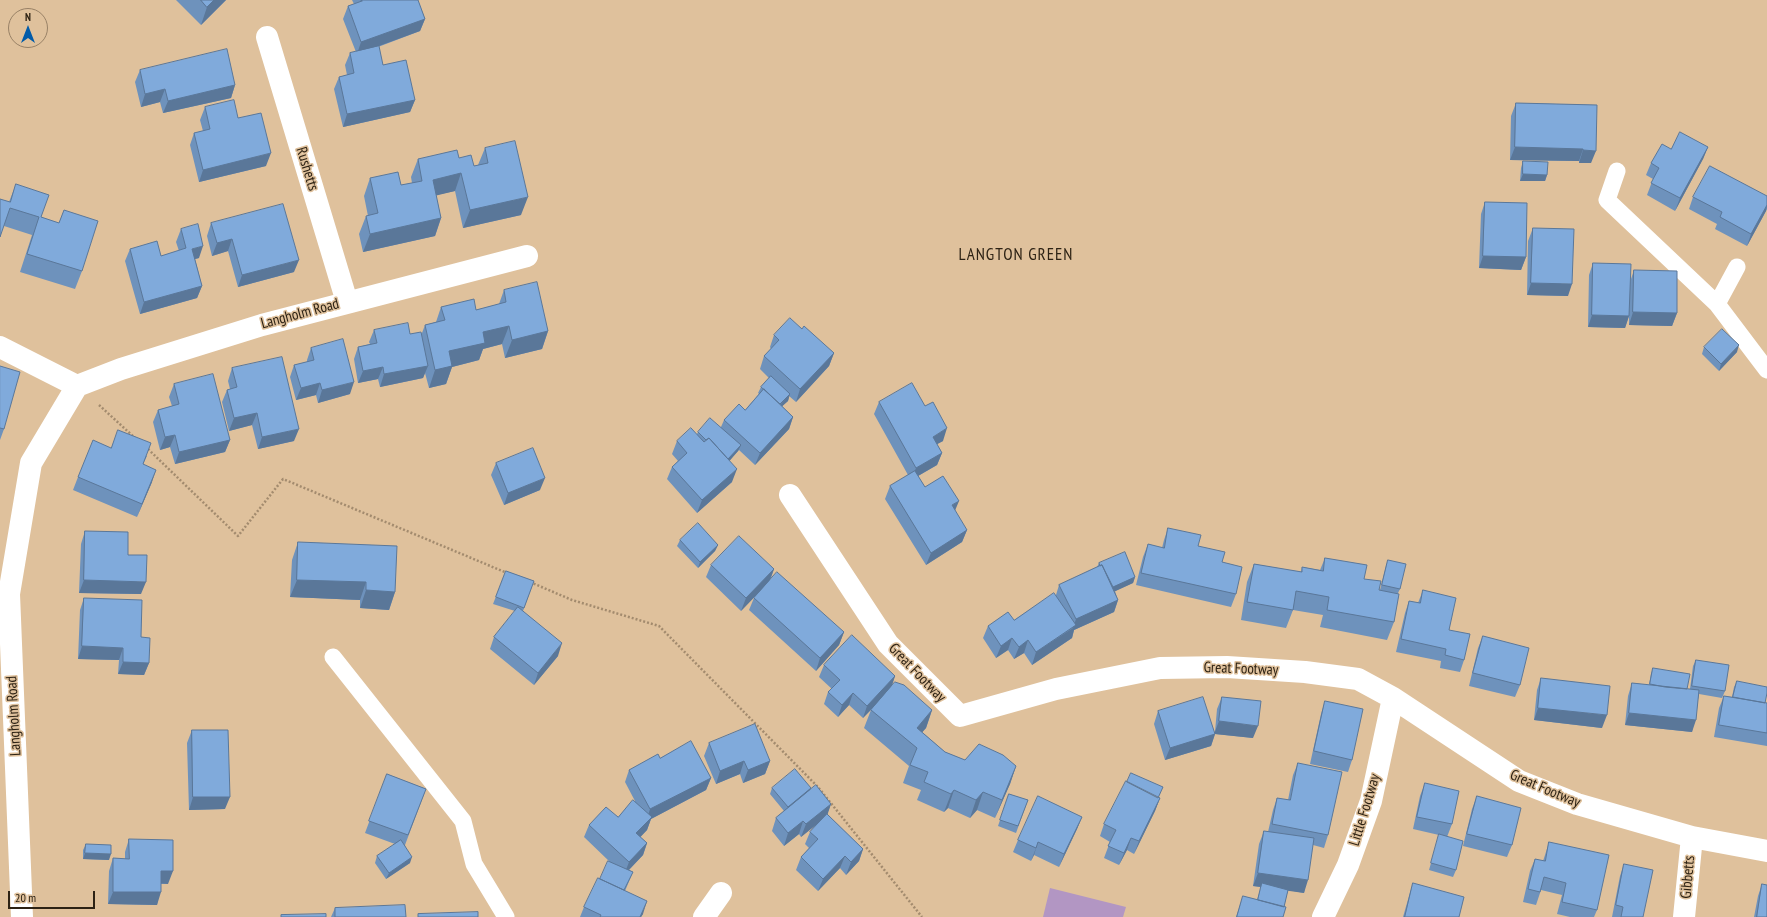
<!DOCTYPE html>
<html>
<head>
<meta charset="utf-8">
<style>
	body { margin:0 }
	#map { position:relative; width:1767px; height:917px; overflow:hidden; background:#dfc19c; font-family:"PT Sans Narrow",sans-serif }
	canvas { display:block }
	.north { position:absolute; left:8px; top:8px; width:40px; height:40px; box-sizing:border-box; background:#dfc19c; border:1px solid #988166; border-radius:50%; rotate:0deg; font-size:11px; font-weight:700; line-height:16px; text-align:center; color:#2d2214 }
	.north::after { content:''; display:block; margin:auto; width:14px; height:18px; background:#015ba9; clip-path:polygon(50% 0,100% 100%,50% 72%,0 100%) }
	.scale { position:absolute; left:8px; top:891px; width:87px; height:18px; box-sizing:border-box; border:2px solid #2d2214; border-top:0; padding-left:5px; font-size:12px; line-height:14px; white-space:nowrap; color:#2d2214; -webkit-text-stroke:3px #dfc19c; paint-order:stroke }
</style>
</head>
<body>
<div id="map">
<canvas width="1767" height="917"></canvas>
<div class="north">N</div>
<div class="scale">20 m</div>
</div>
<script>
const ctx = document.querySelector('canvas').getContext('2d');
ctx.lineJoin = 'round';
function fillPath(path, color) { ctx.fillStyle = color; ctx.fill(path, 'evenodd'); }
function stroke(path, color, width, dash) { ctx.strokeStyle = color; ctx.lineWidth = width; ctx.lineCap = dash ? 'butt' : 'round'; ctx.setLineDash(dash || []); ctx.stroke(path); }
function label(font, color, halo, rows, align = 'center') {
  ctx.font = font + ' "PT Sans Narrow",sans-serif'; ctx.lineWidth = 3; ctx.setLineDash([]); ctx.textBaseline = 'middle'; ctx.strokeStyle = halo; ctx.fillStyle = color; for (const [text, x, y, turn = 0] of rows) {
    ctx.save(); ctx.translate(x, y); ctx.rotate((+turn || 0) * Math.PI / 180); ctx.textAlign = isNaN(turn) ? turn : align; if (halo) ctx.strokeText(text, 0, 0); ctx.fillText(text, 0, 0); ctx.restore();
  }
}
fillPath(new Path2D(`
	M1050,888L1126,907L1123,917H1043Z`), '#b296c3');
stroke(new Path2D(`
	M99,405L135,438
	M148,449L238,536L283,479L507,573
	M530,582L572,600L659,626L818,787L922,917`), '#a38b6e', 2.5, [2, 2]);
stroke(new Path2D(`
	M1617,171L1607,200L1717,304
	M1737,267L1717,304L1767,370
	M333,657L463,821L474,864L506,917`), '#fff', 17);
stroke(new Path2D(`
	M267,37L347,302
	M0,347L77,386
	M790,495L888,644L960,716L1056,689L1160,668L1227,667L1305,672L1358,679L1393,698L1519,781L1577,804L1692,837L1767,851
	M22,917L9,594L31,463L77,386L121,369L262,325L527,256
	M704,917L721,893
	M1323,917L1348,865L1371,801L1393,698
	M1684,917L1692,837`), '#fff', 22);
fillPath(new Path2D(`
	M176,0H226L201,25Z
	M352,0H418L425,19L420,31L378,47L383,65L415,100L410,112L343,127L334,89L339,77L347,75L345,65L350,53L356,52L343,19L348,6L354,4Z
	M140,70L235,85L231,98L163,113L160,102L141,107L135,82Z
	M1516,103L1597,105L1591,163H1579V161L1510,160L1511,116Z
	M205,107L266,166L199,182L190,145L194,133L203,131L200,120Z
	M1708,147L1703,159L1675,211L1647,195L1653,179L1646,175L1651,163L1671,149Z
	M485,148L521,215L463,228L455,191L436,195L441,218L435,236L363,252L359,234L366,216H368L364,196L370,178L401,185L412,183L411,177L418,159L459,158L474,166L478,165Z
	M1523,161L1547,175L1545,181H1520L1521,168Z
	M16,184L41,217L59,223L64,210L82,271L75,289L20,272L32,235L4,226L9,202Z
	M1767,196V209L1766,211L1747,246L1715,229L1717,224L1689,209L1693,197Z
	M1485,202L1526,257L1521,270L1479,268L1481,214Z
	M211,223L294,272L238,287L228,251L212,256L207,236Z
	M1533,228L1568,296L1527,295L1528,241Z
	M181,229L199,258L195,259L202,286L197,298L140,314L125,261L130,249L161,256L179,251L176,242Z
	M1593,263L1630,282L1634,270L1677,313L1672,326L1629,325V316L1625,328L1588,327L1589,275Z
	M504,290L548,331L542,349L505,358L502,344L483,349L479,360L452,367L446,384L429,388L425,373L423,378L380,387L378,379L358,383L354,359L358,347L370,344L369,342L374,330L410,334L422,333L425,325L436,322L441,307L476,310L499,304Z
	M802,329L834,353L829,366L796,402L789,396L788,401L782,406L793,417L789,429L755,465L739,450L729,461L732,482L697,513L667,479L672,467L678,461L672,454L677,441L697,434L698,432L721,427L724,420L745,410L759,394L758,393L761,387L769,378L760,369L764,356L771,349L770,347L774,335Z
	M1704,347L1737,352L1719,371L1702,354Z
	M311,348L350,394L318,403L316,395L296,400L290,377L294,365L307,362V360Z
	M0,366L4,429L0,440Z
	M232,368L294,441L258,449L252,425L229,431L222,402L227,390L230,389L228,381Z
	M174,384L230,440L225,452L175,464L170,447L160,450L153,422L158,410L172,406L169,397Z
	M879,402L943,441L937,444L942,453L937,465L918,476L925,487L967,530L962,542L926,565L885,499L890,486L908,475L874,414Z
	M111,448L147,456L143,464L152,482L137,517L73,490L78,477Z
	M496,463L540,490L504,505L491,475Z
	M1168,528L1198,546L1236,594L1231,607L1136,585L1143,557L1148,544L1162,548L1164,540Z
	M85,531L128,555L141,594L79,593L81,544Z
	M680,540L718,545L715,551L698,568L677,546Z
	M298,542L395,592L389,610L360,608V600L290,597L292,560Z
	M1325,558L1364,579L1380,590L1386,566L1388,560L1400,589L1398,593L1394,622L1387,640L1320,627L1323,615L1293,610L1286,628L1241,620L1247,582L1254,564L1301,572L1302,567L1320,570Z
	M1099,563L1135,577L1133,583L1115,591L1118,600L1114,612L1074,630L1072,638L1032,665L1024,653L1014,659L1008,650L996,658L983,638L988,626L1014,620L1056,595L1059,585L1097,567Z
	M711,565L774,569L770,581L844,632L839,645L816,671L749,610L754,598L759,592L741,611L706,577Z
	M506,571L534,581L523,611L558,656L534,685L490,649L494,637L515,611L493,604Z
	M1423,590L1449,630L1464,660L1460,672L1440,668L1441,661L1396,652L1405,613L1409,601L1418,603Z
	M84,598L141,637L149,663L144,675L118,674L119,660L78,659L80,610Z
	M1483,636L1520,685L1515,697L1469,686L1478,648Z
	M1696,660L1725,691L1722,698L1699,694L1692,732L1625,725L1628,696L1632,683L1649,685L1651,674L1653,668L1687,689H1690L1693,666Z
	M824,665L895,676L892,685L932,710L926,728L922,732L945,752L965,760L1016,766L1010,784L995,818L977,810L970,818L948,808L944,812L917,800L921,790L903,783L909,766L864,728L871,710L873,708L863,718L849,705L838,717L824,704L828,692L832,689L819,677Z
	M1541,678L1602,728L1534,720L1537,690Z
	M1737,681L1765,703H1767V746L1714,737L1719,708L1724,696L1732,697L1734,687Z
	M1222,697L1253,738L1215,734L1211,746L1165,760L1154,724L1158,711L1215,732L1217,709Z
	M1325,701L1352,760L1348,772L1310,764L1321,714Z
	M192,730L225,809L189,810L187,743Z
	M709,743L770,761L765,774L743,783L740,774L716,784L704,756Z
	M660,758L711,778L706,790L651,819L647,830L640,837L647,843L643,855L629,870L633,872L625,891L643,914L641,917H580L584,907L600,879L610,862L584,837L589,825L618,817L635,801L625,782L629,770Z
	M1298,763L1328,835L1324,848L1313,845L1304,893L1288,890L1284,907L1283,917H1236L1243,896L1257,900L1261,887L1253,886L1259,844L1264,831L1268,832L1273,810L1277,798L1288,800L1293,775Z
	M387,774L426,789L405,845L410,863L386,879L375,863L377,856L395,844L365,833Z
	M1425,783L1452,824L1447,837L1456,870L1453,877L1429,870L1439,835L1413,829L1420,796Z
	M772,788H811L810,790L831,804L827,814L863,849L859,861L846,875L840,868L818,891L796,870L801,857L809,848L805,844L810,832L817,824L801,837L799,834L784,846L772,831L776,818L784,811L770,794Z
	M1009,794L1028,800L1016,833L998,826Z
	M1477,796L1512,845L1507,857L1463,846L1472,809Z
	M1159,798H1160L1155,811L1134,854L1127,850L1119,865L1104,858L1110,842L1100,836L1104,824Z
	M1082,817L1077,829L1059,867L1034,855L1031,861L1013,852L1018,840Z
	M129,839L168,884H161L157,905L108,904L109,871L113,858L125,859V852Z
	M1549,842L1597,910L1594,917H1570L1557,914L1562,895L1541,890L1536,905L1523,902L1530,871L1535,859L1543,861L1545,855Z
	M86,844L109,860L83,859V850Z
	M1624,864L1643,917H1612L1620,876Z
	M1413,883L1459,917H1403L1409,896Z
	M1762,884L1767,917H1754L1758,896Z
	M335,908L406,917H331Z`), '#6e92bc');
fillPath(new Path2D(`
	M214,0H226L201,25L207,7Z
	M425,19L420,31L357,54L361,42Z
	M235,85L231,98L163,113L168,101Z
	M165,89L160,102L141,107L145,94Z
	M415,100L410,112L343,127L347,114Z
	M1515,147L1583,149L1579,161L1510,160Z
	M1708,147L1703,159L1675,211L1680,198Z
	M1583,150L1596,151L1591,163H1579Z
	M271,153L266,166L199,182L203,170Z
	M461,173L455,191L426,198L433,180Z
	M1523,174L1547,175L1545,181H1520Z
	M528,197L521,215L463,228L470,210Z
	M1767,205L1766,211L1747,246L1751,234Z
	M441,218L435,236L363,252L370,234Z
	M232,239L228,251L212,256L217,243Z
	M203,246L199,258L187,261L192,249Z
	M1483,256L1526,257L1521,270L1479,268Z
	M299,260L294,272L238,287L242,275Z
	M1531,283L1572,284L1568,296L1527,295Z
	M202,286L197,298L140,314L144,302Z
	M1633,312L1677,313L1672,326L1629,325Z
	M1592,315L1629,316L1625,328L1588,327Z
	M509,326L502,344L483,349L479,360L452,367L446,384L429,388L435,370L449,351L483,332Z
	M548,331L542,349L505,358L512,340Z
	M1739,345L1737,352L1719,371L1721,364Z
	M834,353L829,366L796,402L800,389Z
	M428,366L423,378L380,387L384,374Z
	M383,367L378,379L358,383L363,371Z
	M354,382L350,394L318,403L322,390Z
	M320,383L316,395L296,400L301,388Z
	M790,394L788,401L777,411L780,405Z
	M257,413L252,425L229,431L234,418Z
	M793,417L789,429L755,465L760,453Z
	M947,428L943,441L928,449L933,437Z
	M299,429L294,441L258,449L262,437Z
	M175,435L170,447L160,450L165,437Z
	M230,440L225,452L175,464L179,452Z
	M741,445L738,451L726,465L728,459Z
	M942,453L937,465L911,480L916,468Z
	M737,469L732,482L697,513L702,500Z
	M156,470L152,482L137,517L142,504Z
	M545,478L540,490L504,505L508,493Z
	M959,501L954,513L952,505Z
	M967,530L962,542L926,565L931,553Z
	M718,545L715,551L698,568L700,562Z
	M774,569L769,582L741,611L746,598Z
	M1135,577L1133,583L1107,595L1109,588Z
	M84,580L146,582L141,594L79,593Z
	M297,580L366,582L360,600L290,597Z
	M366,590L395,592L389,610L360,608Z
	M1118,600L1114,612L1074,630L1072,638L1032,665L1036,652L1073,628L1076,619Z
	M844,632L839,645L816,671L820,658Z
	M1012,638L1008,650L996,658L1001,646Z
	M1028,640L1024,653L1014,659L1019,647Z
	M562,643L558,656L534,685L538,673Z
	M82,646L123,648L119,660L78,659Z
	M123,662L149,663L144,675L118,674Z
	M895,676L891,688L863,718L867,706Z
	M853,693L849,705L838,717L842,705Z
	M1538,708L1607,715L1602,728L1534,720Z
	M932,710L926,728L912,744L917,728Z
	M1629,713L1696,720L1692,732L1625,725Z
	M1219,721L1258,726L1253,738L1215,734L1211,746L1165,760L1170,748L1214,734Z
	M744,761L740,774L716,784L720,771Z
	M770,761L765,774L743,783L748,770Z
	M1016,766L1010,784L995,818L1002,800Z
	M711,778L706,790L651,819L647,830L632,846L636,833L646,822L650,809Z
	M811,788L809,794L786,813L788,807Z
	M954,790L948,808L944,812L951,794Z
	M983,792L977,810L970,818L976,800Z
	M193,797H230L225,809L189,810Z
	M1160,798L1155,811L1134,854L1139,841Z
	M831,804L827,816L801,837L806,824Z
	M1082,817L1077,829L1059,867L1064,854Z
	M803,821L799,834L784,846L788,833Z
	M1131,838L1127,850L1119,865L1124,853Z
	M1038,842L1034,855L1031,861L1036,848Z
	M647,843L643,855L624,875L629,862Z
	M863,849L859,861L846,875L851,862Z
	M85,853L111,854L109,860L83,859Z
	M845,856L840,868L818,891L823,879Z
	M412,857L410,863L386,879L389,873Z
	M161,871H173L168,884L157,883Z
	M1258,873L1308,880L1304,893L1261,887L1262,883L1261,887L1253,886Z
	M113,892H161L157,905L108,904Z
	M647,901L643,914L641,917H640Z`), '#5a7799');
const building = new Path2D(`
	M201,0H214L207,7Z
	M361,0H418L425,19L361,42L348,6L362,1Z
	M379,46L383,65L406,60L415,100L347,114L339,77L354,73L350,53Z
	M227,49L235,85L168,101L165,89L145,94L140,70Z
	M234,100L238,118L261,113L271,153L203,170L194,133L210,129L205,107Z
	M1516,103L1597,105L1596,151L1583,150V149L1515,147Z
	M1680,132L1708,147L1680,198L1651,183L1659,168L1651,163L1662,144L1671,149Z
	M515,141L528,197L470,210L461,173L433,180L441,218L370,234L366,216L378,213L370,178L398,172L401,185L422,181L418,159L457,150L459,158L471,155L474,166L488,163L485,148Z
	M1523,161L1548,162L1547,175L1523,174Z
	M1710,166L1767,196V205L1751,234L1720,217L1722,212L1693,197Z
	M16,184L49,195L41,217L59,223L64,210L98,221L82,271L27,254L39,217L10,208L0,237V199L10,202Z
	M1485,202L1527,203L1526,257L1483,256Z
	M283,204L299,260L242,275L232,239L217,243L211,223Z
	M198,224L203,246L192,249L202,286L144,302L130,249L157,241L161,256L186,248L181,229Z
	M1533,228L1574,229L1572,284L1531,283Z
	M1593,263L1631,264L1629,316L1592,315Z
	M1634,270L1677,271V313L1633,312Z
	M537,282L548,331L512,340L509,326L483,332L485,343L449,351L452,366L435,370L425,325L445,320L441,307L474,299L476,310L506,302L504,290Z
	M790,318L802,329L804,326L834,353L800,389L764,356L779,340L774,335Z
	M408,323L410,334L421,332L428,366L384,374L383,367L363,371L358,347L377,343L374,330Z
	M1722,329L1739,345L1721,364L1704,347Z
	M343,339L354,382L322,390L320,383L301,388L294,365L314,360L311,348Z
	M282,357L299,429L262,437L257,413L234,418L227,390L237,387L232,368Z
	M0,366L20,372L4,429L0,428Z
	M213,374L230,440L179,452L175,435L165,437L158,410L179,404L174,384Z
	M771,376L790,394L780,404L761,387Z
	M912,383L925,406L933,402L947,428L933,437L942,453L916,468L879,402Z
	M764,389L793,417L760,453L724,420L739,404L745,410Z
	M710,418L741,445L728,459L709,438L706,440L698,432Z
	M691,428L704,442L709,438L737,469L702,500L672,467L687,453L677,441Z
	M118,430L151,443L143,464L156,470L142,504L78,477L93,440L111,448Z
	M533,448L545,478L508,493L496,463Z
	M915,471L925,487L943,476L959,501L952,505L967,530L931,553L890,486Z
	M698,523L718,545L700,562L680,540Z
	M1168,528L1201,535L1198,546L1225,552L1222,562L1242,567L1236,594L1141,573L1148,544L1164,548Z
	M85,531L128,532V555H147L146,582L84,580Z
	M739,536L774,569L746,598L711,565Z
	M298,542L397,546L395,592L366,590V582L297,580Z
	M1125,552L1135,577L1113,587L1102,565L1100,566L1099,563Z
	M1325,558L1367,565L1364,579L1381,581L1379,590L1399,594L1394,622L1327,610L1329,597L1296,591L1293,610L1247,602L1254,564L1302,572V567L1323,571Z
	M1388,560L1406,564L1400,589L1382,585Z
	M1102,565L1118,600L1076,619L1059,585Z
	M506,571L534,581L524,608L496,597Z
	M777,572L844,632L820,658L754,598Z
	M1423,590L1456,598L1449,630L1470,634L1464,660L1445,655L1446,649L1401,639L1409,601L1420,603Z
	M1054,593L1076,625L1036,652L1028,640L1019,647L1012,638L1001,646L988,626L1008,612L1014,620Z
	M84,598L142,600L141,637L150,638L149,663L123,662V648L82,646Z
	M518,607L562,643L538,673L494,637Z
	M852,635L895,676L867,706L853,693L842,705L828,692L840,680L824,665Z
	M1483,636L1529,648L1520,685L1473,673Z
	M1696,660L1729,665L1725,691L1692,686Z
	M1653,668L1690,674L1687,689L1665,687L1650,684Z
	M1541,678L1610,686L1607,715L1538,708Z
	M1737,681L1767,687V693L1765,703L1733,697Z
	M895,682L904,685L932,710L917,728L945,752L965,760L979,744L1003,755L1016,766L1002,800L983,792L976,800L954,790L951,794L924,782L928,772L910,765L917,748L871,710Z
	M1632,683L1699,690L1696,720L1629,713Z
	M1724,696L1767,703V733L1719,725Z
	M1203,697L1215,734L1170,748L1158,711Z
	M1222,697L1261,701L1258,726L1219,721Z
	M1325,701L1363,709L1352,760L1314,751Z
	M755,724L770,761L748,770L744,761L720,771L709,743Z
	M192,730H228L230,797H193Z
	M691,741L711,778L650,809L629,770L658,754L660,758Z
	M1298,763L1342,772L1328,835L1272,824L1277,798L1290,800Z
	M795,769L811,788L788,807L772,788Z
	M1131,773L1163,787L1158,798L1127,782Z
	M387,774L426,789L408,835L369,821Z
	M1126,781L1160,798L1139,841L1131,838L1124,853L1108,846L1116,830L1104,824Z
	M1425,783L1459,791L1452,824L1417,817Z
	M816,785L831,804L806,824L803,821L788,833L776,818Z
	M1009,794L1028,800L1018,826L1000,820Z
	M1038,796L1082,817L1064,854L1038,842L1036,848L1018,840Z
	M1477,796L1521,808L1512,845L1467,834Z
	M633,800L652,817L636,833L647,843L629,862L589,825L606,807L618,817Z
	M827,814L863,849L851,862L845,856L823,879L801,857L818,839L810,832Z
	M1264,831L1314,838L1308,880L1258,873Z
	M1439,834L1463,841L1456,870L1431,863Z
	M129,839L173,840V871H161V892H113V858L129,859Z
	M401,840L412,857L389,873L377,856Z
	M1549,842L1609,855L1597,910L1562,902L1566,883L1544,877L1540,892L1528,889L1535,859L1545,861Z
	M86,844L111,845V854L85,853Z
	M608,861L633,872L624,890L600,879Z
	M1624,864L1653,870L1643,917H1621L1623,907L1616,905Z
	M598,878L647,901L640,917H600L601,915L584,907Z
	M1262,883L1288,890L1284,907L1258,900Z
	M1413,883L1464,897L1459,917H1405Z
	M1762,884L1767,885V917H1757Z
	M1243,896L1286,907L1283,917H1237Z
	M405,905L406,917H335V908Z
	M478,912V917H418V914Z
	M326,914V917H281V915Z`);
fillPath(building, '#80aadb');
stroke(building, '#5a7799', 1);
label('15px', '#2d2214', '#dfc19c', [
	["Rushetts",307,169,73],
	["Langholm Road",300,314,-15],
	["Great Footway",1241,669,2],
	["Great Footway",917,673,46],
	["Langholm Road",14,716,-93],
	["Great Footway",1545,789,23],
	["Little Footway",1365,810,-73],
	["Gibbetts",1688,877,-85]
]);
ctx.letterSpacing = '1px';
label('17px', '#2d2214', '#dfc19c', [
	["LANGTON GREEN",1016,255]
]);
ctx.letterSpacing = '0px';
</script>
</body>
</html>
